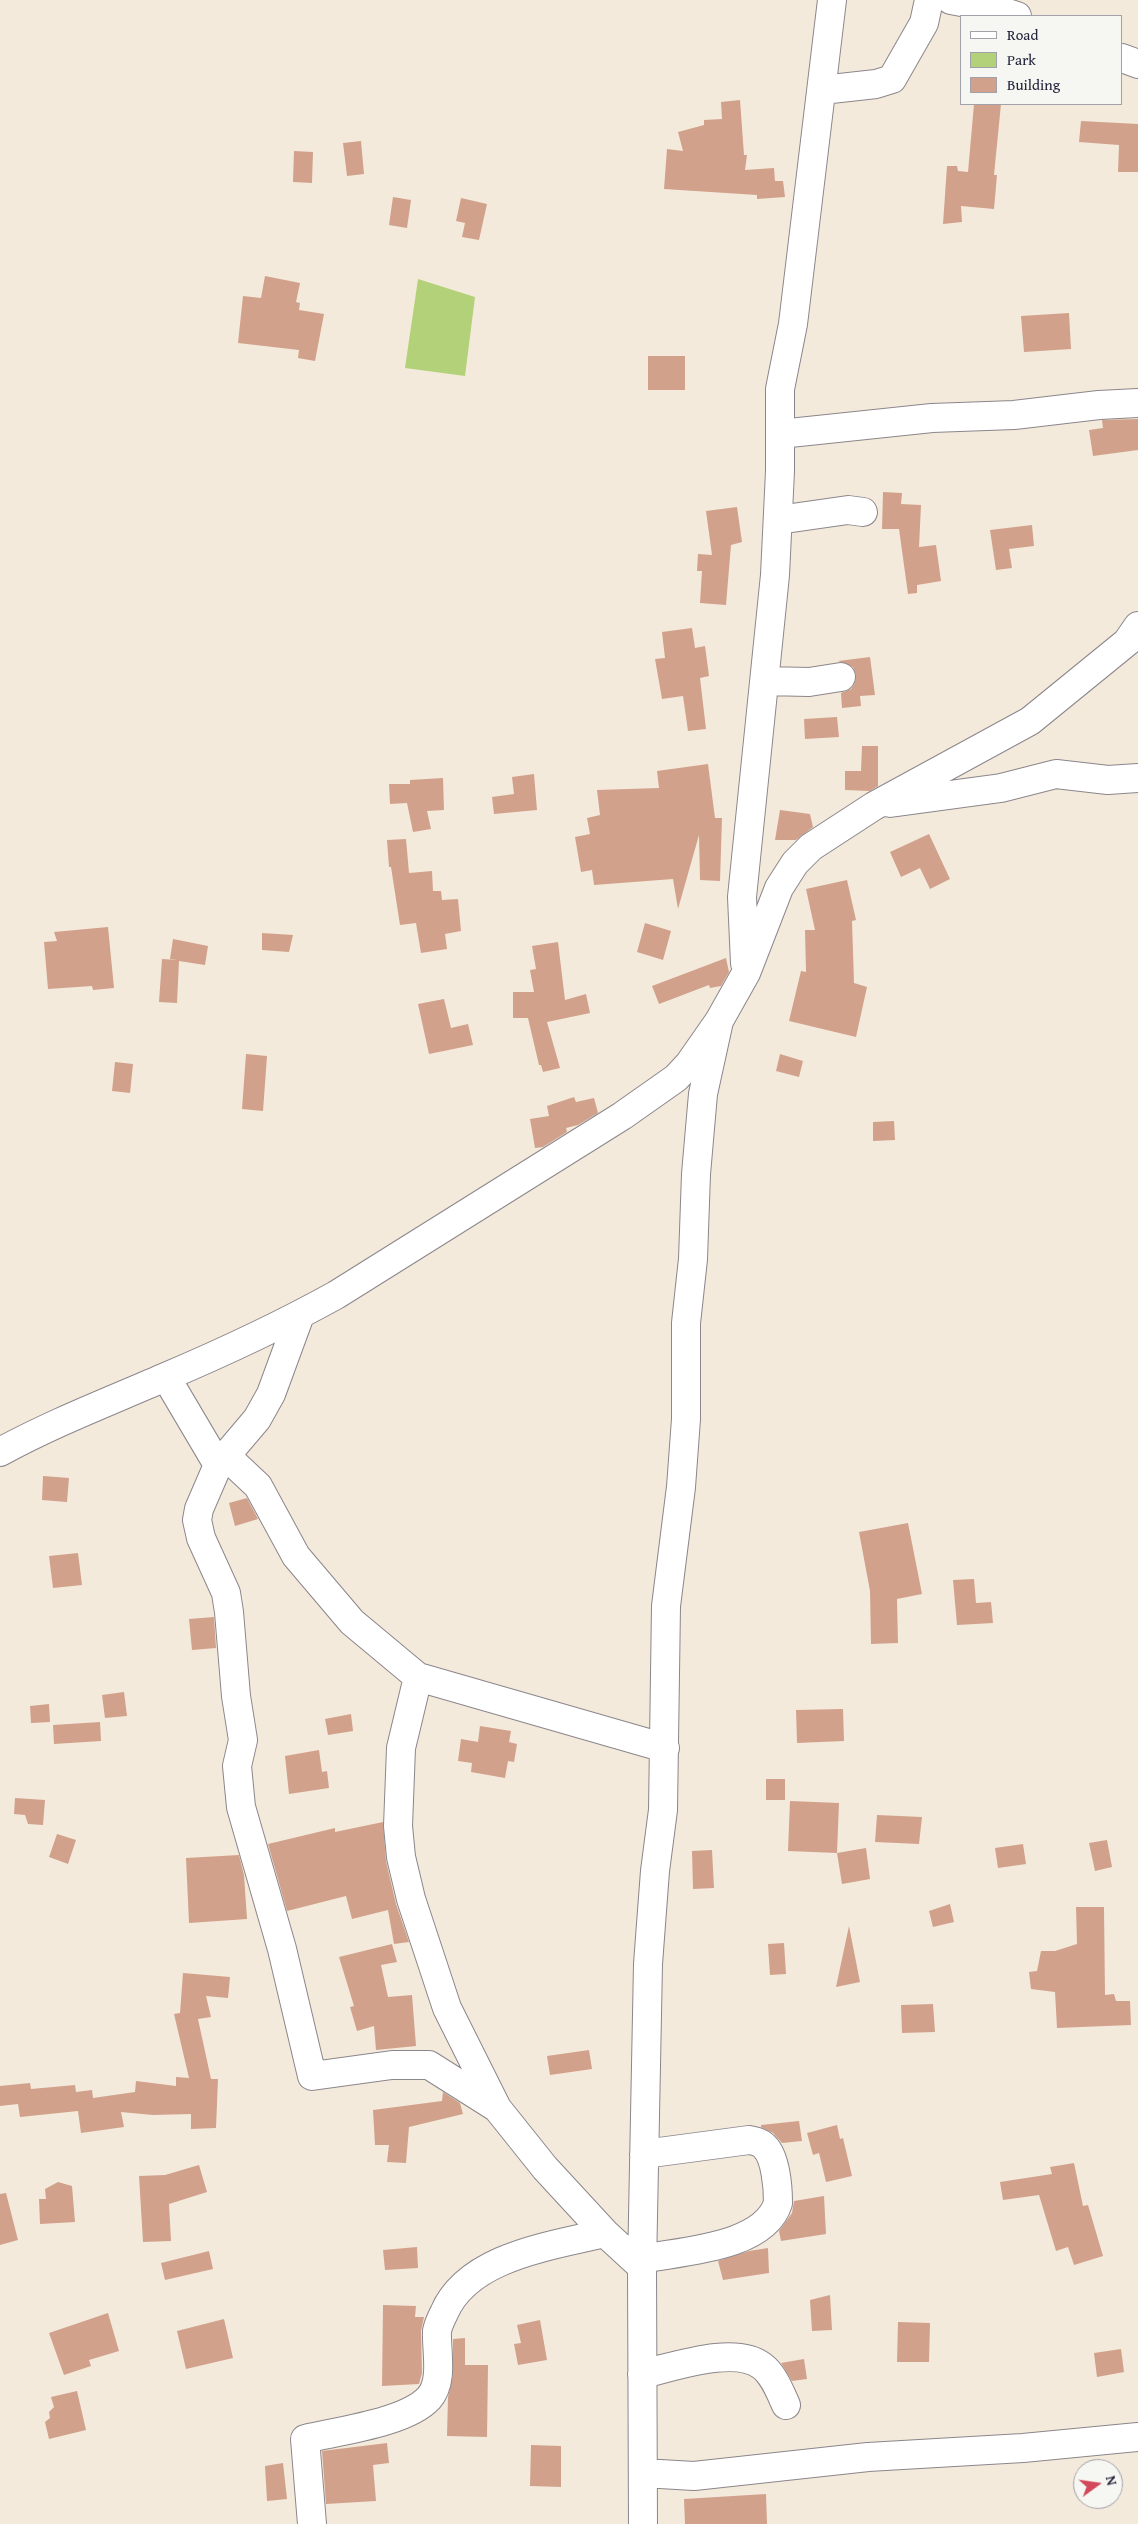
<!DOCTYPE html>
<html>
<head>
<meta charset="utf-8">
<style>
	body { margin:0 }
	#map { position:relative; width:1138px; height:2524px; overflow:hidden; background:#f4eadb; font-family:"Gentium Book Plus",serif }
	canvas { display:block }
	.legend { position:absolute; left:960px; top:15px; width:162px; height:90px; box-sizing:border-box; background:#f6f6f2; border:1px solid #a1a1a9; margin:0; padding:6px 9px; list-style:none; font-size:15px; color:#22223b }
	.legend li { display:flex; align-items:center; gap:10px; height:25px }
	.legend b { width:25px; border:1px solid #a1a1a9 }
	.north { position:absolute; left:1073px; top:2459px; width:50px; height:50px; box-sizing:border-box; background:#f6f6f2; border:1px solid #a1a1a9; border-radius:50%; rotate:76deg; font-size:14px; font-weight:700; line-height:20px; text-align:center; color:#22223b }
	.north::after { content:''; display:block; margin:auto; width:18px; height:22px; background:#d1495b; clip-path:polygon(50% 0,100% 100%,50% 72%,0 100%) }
</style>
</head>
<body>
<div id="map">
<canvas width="1138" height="2524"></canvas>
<ul class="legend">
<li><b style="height:6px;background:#fff"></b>Road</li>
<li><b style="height:14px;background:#b2d178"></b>Park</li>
<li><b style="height:14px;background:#d1a18c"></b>Building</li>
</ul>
<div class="north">N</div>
</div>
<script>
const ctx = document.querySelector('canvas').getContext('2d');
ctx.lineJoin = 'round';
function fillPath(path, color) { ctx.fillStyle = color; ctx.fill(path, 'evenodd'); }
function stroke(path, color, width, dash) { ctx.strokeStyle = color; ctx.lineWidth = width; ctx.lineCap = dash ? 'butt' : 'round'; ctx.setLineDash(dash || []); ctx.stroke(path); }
fillPath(new Path2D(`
	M418,279L475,297L465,376L405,368Z`), '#b2d178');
fillPath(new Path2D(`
	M740,100L744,155H747L745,170L774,168L775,181H783L785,197L757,199V195L664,189L667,149L683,151L678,132L704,125V120L722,119L721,102Z
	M974,104H1001L994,175H997L994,209L961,206L962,222L943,224L947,166H957L958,171L968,172Z
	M1081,121L1138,124V172H1118L1119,145L1079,142Z
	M361,141L364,174L347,176L343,143Z
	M294,151L313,152L312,183L293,182Z
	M393,197L411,200L407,228L389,225Z
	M461,198L487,204L479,240L462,237L465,223L456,221Z
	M265,276L300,283L296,302L300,303L299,310L324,314L315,361L298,358L299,350L238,343L243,296L261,298Z
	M1069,313L1071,349L1024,352L1021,316Z
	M648,356H685V390H648Z
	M1138,419V450L1093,456L1089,430L1103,428L1102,420Z
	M883,492L902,493L901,504L921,505L919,547L936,545L941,581L917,585V593L908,594L899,529H882Z
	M737,507L742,542L731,545L726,605L700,603L702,571H697L698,554L712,555L706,511Z
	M1032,525L1034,546L1009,549L1012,568L996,570L990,530Z
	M692,628L695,648L705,646L709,676L700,678L706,729L688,731L683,696L662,699L655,659L665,658L662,632Z
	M870,657L875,695L860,696L861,706L842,708L841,693L851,689L855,683L856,675L853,667L838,661Z
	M837,717L839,737L805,739L804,719Z
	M862,746H878V786L870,791L845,790V771H861Z
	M708,764L715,818H722L720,881L700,880L699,835L678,909L673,879L594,885L592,870L581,872L575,837L590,834L587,818L600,815L597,790L659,788L657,771Z
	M534,774L537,810L494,814L492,797L514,794L512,777Z
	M443,778L444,810L427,811L431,829L413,832L407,803L390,804L389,784H410V780Z
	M780,810L810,814L813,827L796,840H775Z
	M929,834L950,879L930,889L920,868L901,877L890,852Z
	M406,839L409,873L432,871L433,891H441L442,900L458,899L461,931L445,934L447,949L421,953L416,923L400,925L391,867H389L387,840Z
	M847,880L856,920L852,921L854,983L867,987L856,1037L789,1021L801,971L806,972L805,930H815L806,889Z
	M645,923L671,931L663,960L637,952Z
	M108,927L114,988L93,990L92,986L48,989L44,942L57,941L54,932Z
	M262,933L293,935L289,952L262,950Z
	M173,939L208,946L205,965L179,961L177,1003L159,1002L162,959L178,960L170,959Z
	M558,942L565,1000L586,994L590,1013L547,1022L560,1068L543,1072L541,1065H539L528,1018H513V992H534L530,970L536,969L532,946Z
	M726,958L729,972L721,986L710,988L709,985L659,1004L652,986Z
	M444,999L451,1028L468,1024L473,1045L429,1054L418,1004Z
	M246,1054L267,1056L263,1111L242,1109Z
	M780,1054L803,1061L799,1077L776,1071Z
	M115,1062L133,1064L130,1093L112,1091Z
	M574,1097L576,1102L594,1098L598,1113L578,1125L566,1128L567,1132L543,1147L535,1148L530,1119L549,1116L547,1106Z
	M894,1121L895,1140L873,1141V1122Z
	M43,1476L69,1478L67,1502L42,1500Z
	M247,1498L258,1519L235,1526L229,1503Z
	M908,1523L922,1594L897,1599L898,1643L871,1644L870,1591L859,1532Z
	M78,1553L82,1585L53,1588L49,1556Z
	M974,1579L976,1603L991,1602L993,1623L957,1625L953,1580Z
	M214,1617L216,1648L192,1650L189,1619Z
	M124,1692L127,1716L105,1718L102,1695Z
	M49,1704L50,1722L31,1723L30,1706Z
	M843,1709L844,1741L797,1743L796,1710Z
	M351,1714L353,1731L328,1735L325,1719Z
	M100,1722L101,1741L54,1744L53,1725Z
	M480,1726L511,1731L509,1742L517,1744L514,1762L508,1761L505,1778L471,1772L472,1763L458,1761L461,1739L478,1742Z
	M319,1750L322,1772L327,1771L329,1788L289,1794L285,1756Z
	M766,1779H785V1800H766Z
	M15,1798L45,1800L43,1825L28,1824L25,1815L14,1814Z
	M790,1801L839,1803L837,1853L788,1851Z
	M877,1815L922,1817L919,1844L875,1842Z
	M383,1822L386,1861L396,1904L409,1942L394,1944L388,1910L352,1919L346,1896L287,1911L268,1844L335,1828V1832Z
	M57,1834L76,1840L68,1864L49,1857Z
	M1107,1840L1112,1867L1095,1871L1089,1843Z
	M1023,1844L1026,1864L998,1868L995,1848Z
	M866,1848L870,1879L842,1884L837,1853Z
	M712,1850L714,1888L693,1889L692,1851Z
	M239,1855L244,1875L247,1919L189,1923L186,1858Z
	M950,1904L954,1922L933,1927L929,1911Z
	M1076,1907H1104L1105,1995L1114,1994L1116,2001H1130L1131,2025L1057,2028L1055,1992L1031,1989L1029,1972L1037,1971L1041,1951H1055L1077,1944Z
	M849,1926L860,1982L836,1987Z
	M784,1943L786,1974L770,1975L768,1944Z
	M392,1944L397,1962L381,1965L388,1997L412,1995L416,2046L376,2050L374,2026L357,2031L350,2007L354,2006L339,1957Z
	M183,1973L230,1977L228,1998L206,1996L211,2017L198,2019L211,2079H218L216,2128L191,2129V2114L153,2115L121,2112L124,2127L81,2133L78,2111L20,2117L18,2104L0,2106V2086L30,2083L31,2089L75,2085L76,2092L92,2090L93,2098L135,2092L136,2081L176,2086V2077L189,2078L174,2014L180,2013Z
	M933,2004L935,2032L902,2033L901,2005Z
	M589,2050L592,2069L550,2075L547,2056Z
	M443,2092L460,2103L463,2114L409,2127L406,2163L387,2162L389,2145H375L373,2110L442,2101Z
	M799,2121L802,2141L782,2143L773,2133L761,2127V2125Z
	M837,2125L840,2139L843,2138L852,2176L826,2182L819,2153L813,2155L807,2133Z
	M1074,2163L1083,2206L1088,2205L1103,2256L1074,2265L1068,2247L1056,2251L1039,2195L1003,2200L1000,2182L1052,2174L1050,2167Z
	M199,2165L207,2192L169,2204L171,2241L143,2242L139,2176L165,2175Z
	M58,2182L72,2186L75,2222L40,2224L39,2199H46L45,2189Z
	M6,2193L18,2240L0,2245V2194Z
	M824,2196L826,2234L781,2241L779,2231L792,2213L794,2201Z
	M417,2247L418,2268L385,2270L383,2250Z
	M768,2248L769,2273L723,2280L718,2261L749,2251Z
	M209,2251L213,2269L165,2280L161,2263Z
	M830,2295L832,2330L812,2331L810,2300Z
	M383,2305L416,2306L415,2317H424L421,2331L422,2373L419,2384L382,2386Z
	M108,2313L119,2351L89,2360L91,2366L64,2375L49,2333Z
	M224,2319L233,2358L186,2369L177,2331Z
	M540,2320L547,2360L518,2365L514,2344L521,2343L517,2325Z
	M898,2322L930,2323L929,2362H897Z
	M465,2338V2365H488L487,2437L447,2436L448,2397L453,2375V2339Z
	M1121,2349L1124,2372L1097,2377L1094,2353Z
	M804,2359L807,2379L792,2381L781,2363Z
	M77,2391L86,2430L49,2439L45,2422L50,2418L49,2412L54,2407L51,2397Z
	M387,2443L389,2463L373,2465L376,2501L326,2504L322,2451Z
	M531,2445L561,2446V2487L530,2486Z
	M283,2463L287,2499L267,2501L265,2466Z
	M766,2494L767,2524H685L684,2499Z`), '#d1a18c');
const minor = new Path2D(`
	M951,0L988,7L1017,16
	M1122,58L1138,64
	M822,90L876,84L892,79L924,23L929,0
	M780,434L932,418L1014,415L1099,405L1138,403
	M778,520L848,510L863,512
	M765,681L809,682L841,677
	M890,803L1001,788L1056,774L1108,780L1138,778
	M745,963L742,897L775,575L780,471V389L793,324L832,0
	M300,1315L271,1394L257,1419L218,1465L199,1509L197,1520L201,1538L226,1593L229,1612L236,1696L243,1740L237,1766L241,1807L282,1949L312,2076L392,2065H429L497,2108
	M166,1377L218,1465
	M0,1452C53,1423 108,1402 163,1378C222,1353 280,1326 336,1295L622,1116L676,1078L689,1064L719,1021L746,973L779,888L795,863L811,847L874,806L1030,721L1127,642L1138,626
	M225,1455L258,1486L296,1556L352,1622L418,1677L665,1748
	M418,1677L401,1748L398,1826L401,1857L411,1899L447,2008L497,2108L545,2168L605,2233L642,2267
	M642,2259C681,2251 764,2248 778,2203C778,2188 776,2157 764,2146C760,2142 755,2141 749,2140L644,2154
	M642,2374C674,2367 735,2345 762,2366C774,2375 780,2392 786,2405
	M643,2473L694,2476L868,2457L1023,2448L1138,2437
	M312,2524L305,2439C338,2431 406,2423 429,2398C444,2381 436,2351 437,2331C438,2325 441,2319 444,2313C468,2256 552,2246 605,2233
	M643,2524L642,2267L648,1964L655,1871L663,1810L666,1606L681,1487L686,1419V1323L693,1259L696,1174L703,1094L719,1021`);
stroke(minor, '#8b868b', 30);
stroke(minor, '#fff', 28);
</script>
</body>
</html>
